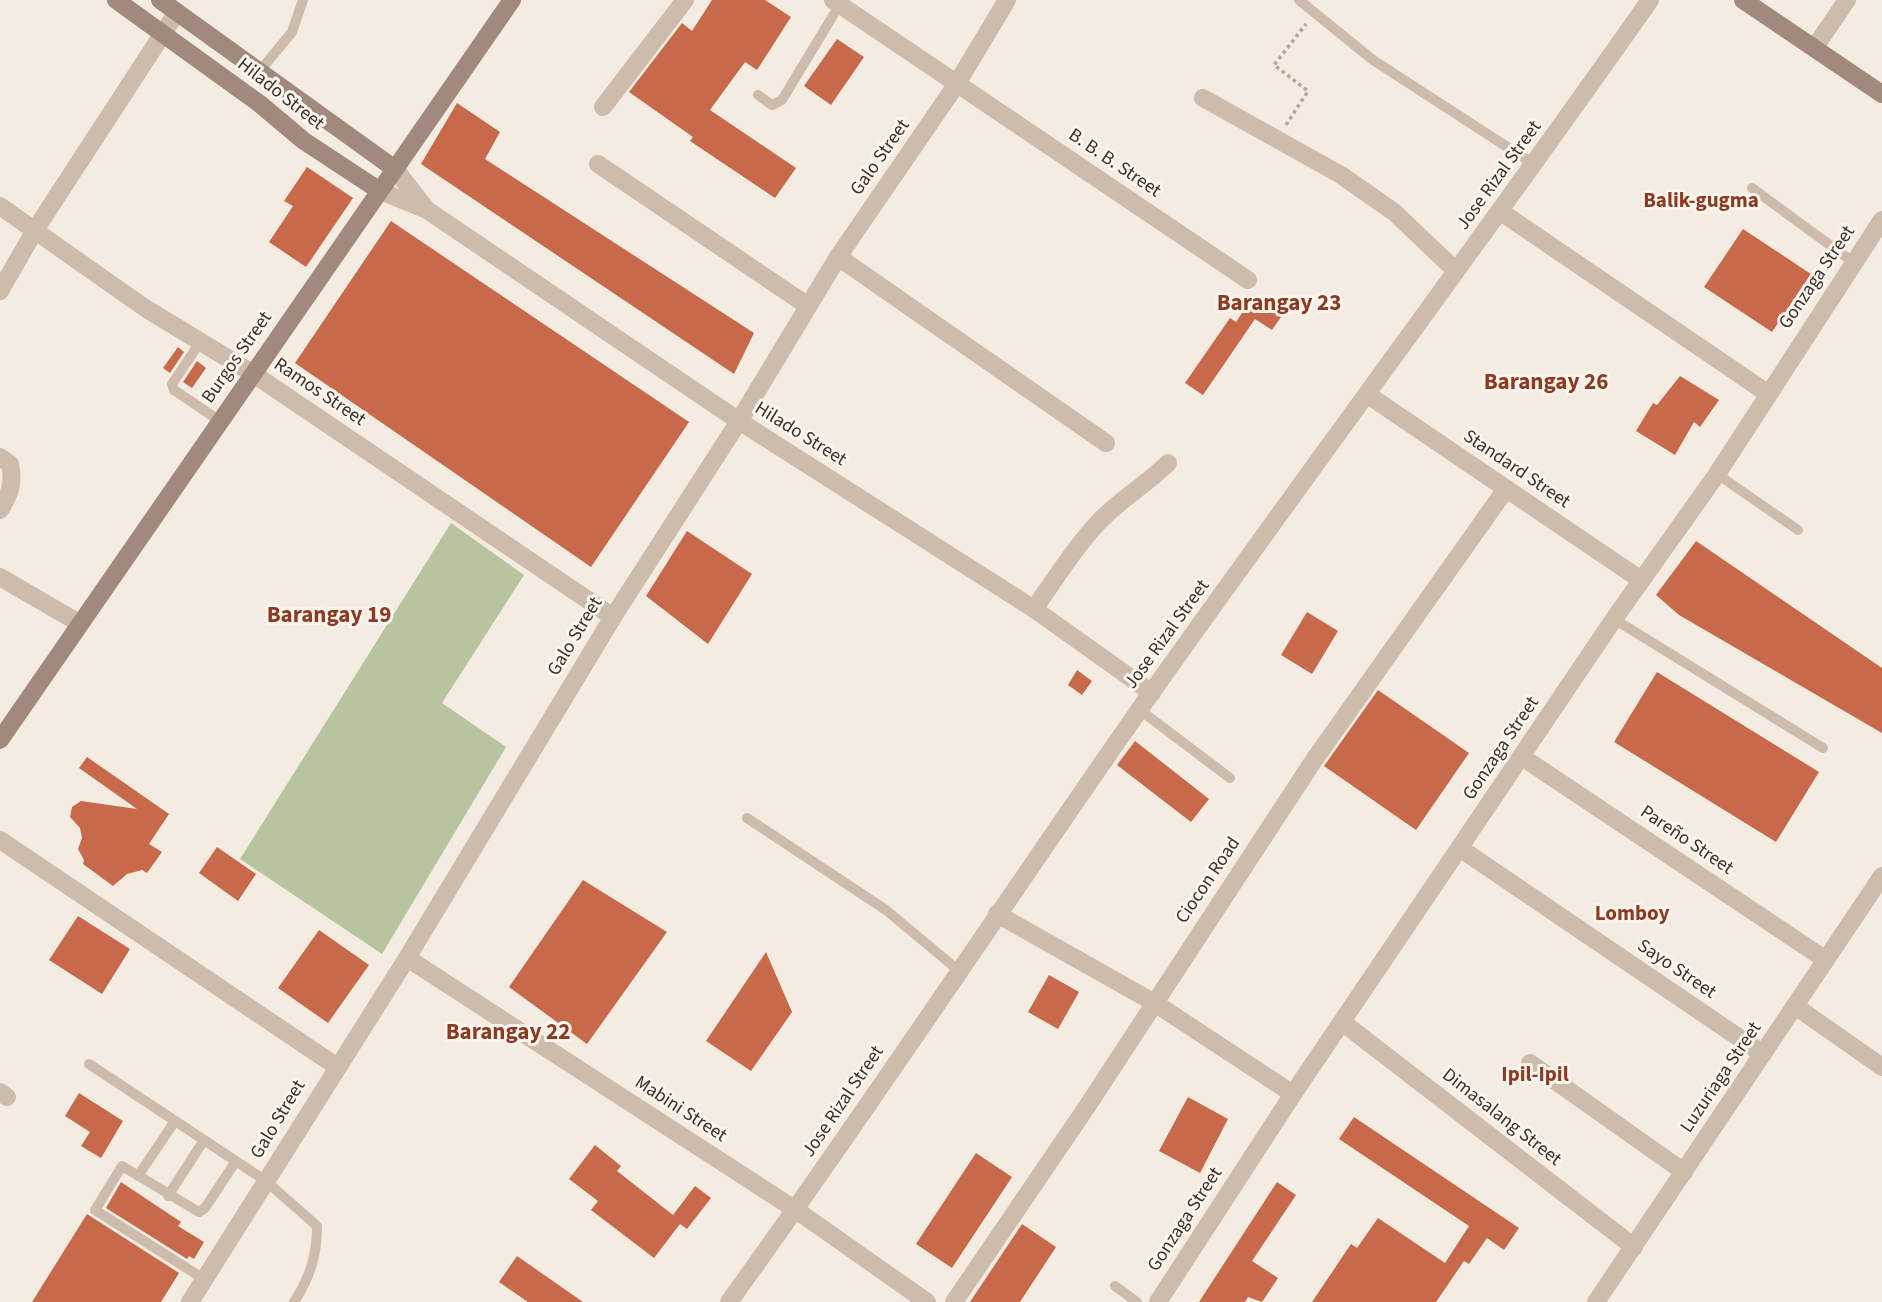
<!DOCTYPE html>
<html>
<head>
<meta charset="utf-8">
<style>
	body { margin:0 }
	canvas { display:block; background:#f4ebe1 }
</style>
</head>
<body>
<canvas width="1882" height="1302"></canvas>
<script>
const ctx = document.querySelector('canvas').getContext('2d');
ctx.lineJoin = 'round';
function fillPath(path, color) { ctx.fillStyle = color; ctx.fill(path, 'evenodd'); }
function stroke(path, color, width, dash) { ctx.strokeStyle = color; ctx.lineWidth = width; ctx.lineCap = dash ? 'butt' : 'round'; ctx.setLineDash(dash || []); ctx.stroke(path); }
function label(font, color, halo, rows, align = 'center') {
  ctx.font = font + ' "Source Sans 3",sans-serif'; ctx.lineWidth = 6; ctx.setLineDash([]); ctx.textBaseline = 'middle'; ctx.strokeStyle = halo; ctx.fillStyle = color; for (const [text, x, y, turn = 0] of rows) {
    ctx.save(); ctx.translate(x, y); ctx.rotate((+turn || 0) * Math.PI / 180); ctx.textAlign = isNaN(turn) ? turn : align; if (halo) ctx.strokeText(text, 0, 0); ctx.fillText(text, 0, 0); ctx.restore();
  }
}
fillPath(new Path2D(`
	M451,523L524,575L442,703L506,747L382,954L240,859Z`), '#b8c4a0');
fillPath(new Path2D(`
	M712,0H765L791,17L757,70L745,62L710,110L796,168L775,198L690,141L693,137L629,92L682,23L692,31Z
	M837,39L864,57L831,105L804,86Z
	M457,103L500,132L485,159L754,333L734,374L421,164Z
	M307,167L353,198L306,267L269,242L293,206L284,201Z
	M391,221L689,422L591,567L295,363Z
	M1743,229L1811,274L1772,332L1704,287Z
	M1254,295L1283,314L1272,330L1255,319L1203,395L1185,383L1230,318L1236,322Z
	M178,347L184,352L170,373L163,368Z
	M197,361L206,368L192,388L183,382Z
	M1680,376L1719,400L1700,427L1694,422L1675,455L1636,431L1653,403L1657,405Z
	M687,531L752,574L708,644L646,596Z
	M1696,541L1882,668V733L1679,615L1656,595Z
	M1307,612L1338,631L1312,674L1281,655Z
	M1077,670L1092,681L1082,695L1068,685Z
	M1657,672L1819,772L1776,842L1614,742Z
	M1378,690L1469,753L1416,830L1324,766Z
	M1135,741L1209,799L1191,822L1117,765Z
	M87,757L169,814L149,844L162,852L147,873L142,870L127,874L113,886L83,864L84,860L78,849L82,838L80,828L70,817L72,807L81,801L137,809L79,768Z
	M217,847L256,874L238,901L199,873Z
	M583,880L667,932L587,1044L509,987Z
	M78,916L130,949L102,994L49,960Z
	M319,930L369,965L328,1023L278,988Z
	M766,952L792,1012L751,1071L706,1041Z
	M1049,975L1079,992L1058,1029L1028,1012Z
	M79,1093L123,1121L101,1158L81,1146L90,1132L65,1116Z
	M1188,1097L1228,1119L1200,1173L1159,1151Z
	M1354,1117L1519,1228L1504,1250L1487,1238L1469,1264L1464,1261L1436,1302H1312L1351,1244L1357,1248L1378,1218L1445,1263L1469,1226L1339,1139Z
	M595,1145L621,1166L617,1171L673,1215L695,1186L711,1198L687,1229L680,1224L654,1258L591,1210L598,1201L569,1179Z
	M976,1153L1012,1177L952,1268L916,1244Z
	M121,1182L181,1222L178,1226L204,1242L194,1259L189,1256L187,1259L106,1208Z
	M1277,1182L1296,1195L1252,1261L1278,1278L1262,1302L1248,1297L1245,1302H1199Z
	M87,1214L179,1273L161,1302H32Z
	M1022,1224L1056,1247L1020,1302H970Z
	M517,1256L583,1302H528L499,1282Z`), '#c8694b');
stroke(new Path2D(`
	M1286,125L1308,91L1274,65L1306,24`), '#b9a596', 3.5, [3.5, 3.5]);
stroke(new Path2D(`
	M1299,0L1373,60L1535,165
	M259,72L292,32L303,0
	M758,95L772,105L782,100L840,4
	M1752,188L1853,262
	M201,341L172,384L174,390L220,421
	M1717,474L1798,530
	M1614,619L1823,748
	M1140,710L1230,778
	M747,818L886,910L958,970
	M89,1064L266,1181L317,1226C317,1256 310,1277 294,1302
	M138,1176L175,1121
	M168,1196L204,1140
	M204,1279L95,1210L122,1166L199,1212L205,1208L236,1161
	M1115,1286L1137,1302`), '#cdbbac', 10);
stroke(new Path2D(`
	M833,0L1248,280
	M1815,47L1847,0
	M1203,98L1341,175L1394,212L1456,271
	M603,107L685,0
	M598,164L808,306
	M0,206L145,308L252,373L613,617
	M1501,212L1767,393
	M838,257L1106,443
	M0,291L35,230L177,12
	M1368,395L1641,580
	M0,457L10,464C14,483 10,494 0,510
	M1034,609C1054,581 1072,551 1095,526C1117,501 1145,486 1168,463
	M1522,757L1826,960
	M0,840L336,1066
	M1461,849L1763,1054
	M997,914L1153,1002L1293,1094
	M1795,1006L1882,1067
	M1342,1022L1634,1247
	M1530,1063L1684,1172
	M0,1092L7,1097
	M954,1302L1086,1108L1314,760L1506,489`), '#cdbbac', 18);
stroke(new Path2D(`
	M395,169L427,210
	M380,191L427,210L739,421L1034,609L1152,693
	M0,577L79,623
	M407,958L796,1210L927,1302
	M190,1302L407,958L613,617L739,421L838,257L956,85L1007,0
	M729,1302C873,1103 1008,897 1149,696C1314,463 1486,234 1650,0
	M1158,1302L1293,1094L1614,619L1717,474L1882,220
	M1596,1302L1882,876`), '#cdbbac', 18);
stroke(new Path2D(`
	M116,0L260,104L304,141L380,191
	M160,0L395,169
	M1743,0L1882,94
	M0,740L512,0`), '#a18a7d', 18);
label('19px', '#3b302b', '#fbf5ee', [
	["Hilado Street",280,95,38],
	["Galo Street",881,158,-55],
	["B. B. B. Street",1114,164,34],
	["Jose Rizal Street",1500,176,-54],
	["Gonzaga Street",1818,278,-56],
	["Burgos Street",238,358,-55],
	["Ramos Street",319,393,34],
	["Hilado Street",800,435,32],
	["Standard Street",1516,470,34],
	["Jose Rizal Street",1168,635,-54],
	["Galo Street",576,637,-59],
	["Gonzaga Street",1502,749,-56],
	["Pareño Street",1686,841,34],
	["Ciocon Road",1209,881,-56],
	["Sayo Street",1676,970,34],
	["Luzuriaga Street",1722,1078,-56],
	["Jose Rizal Street",844,1102,-56],
	["Mabini Street",680,1110,33],
	["Dimasalang Street",1501,1118,38],
	["Galo Street",279,1120,-59],
	["Gonzaga Street",1186,1220,-57]
]);
label('bold 21px', '#8c3b22', '#fbf5ee', [
	["Balik-gugma",1701,202],
	["Lomboy",1632,915],
	["Ipil-Ipil",1535,1076]
]);
label('bold 23px', '#8c3b22', '#fbf5ee', [
	["Barangay 23",1279,305],
	["Barangay 26",1546,384],
	["Barangay 19",329,617],
	["Barangay 22",508,1034]
]);
</script>
</body>
</html>
